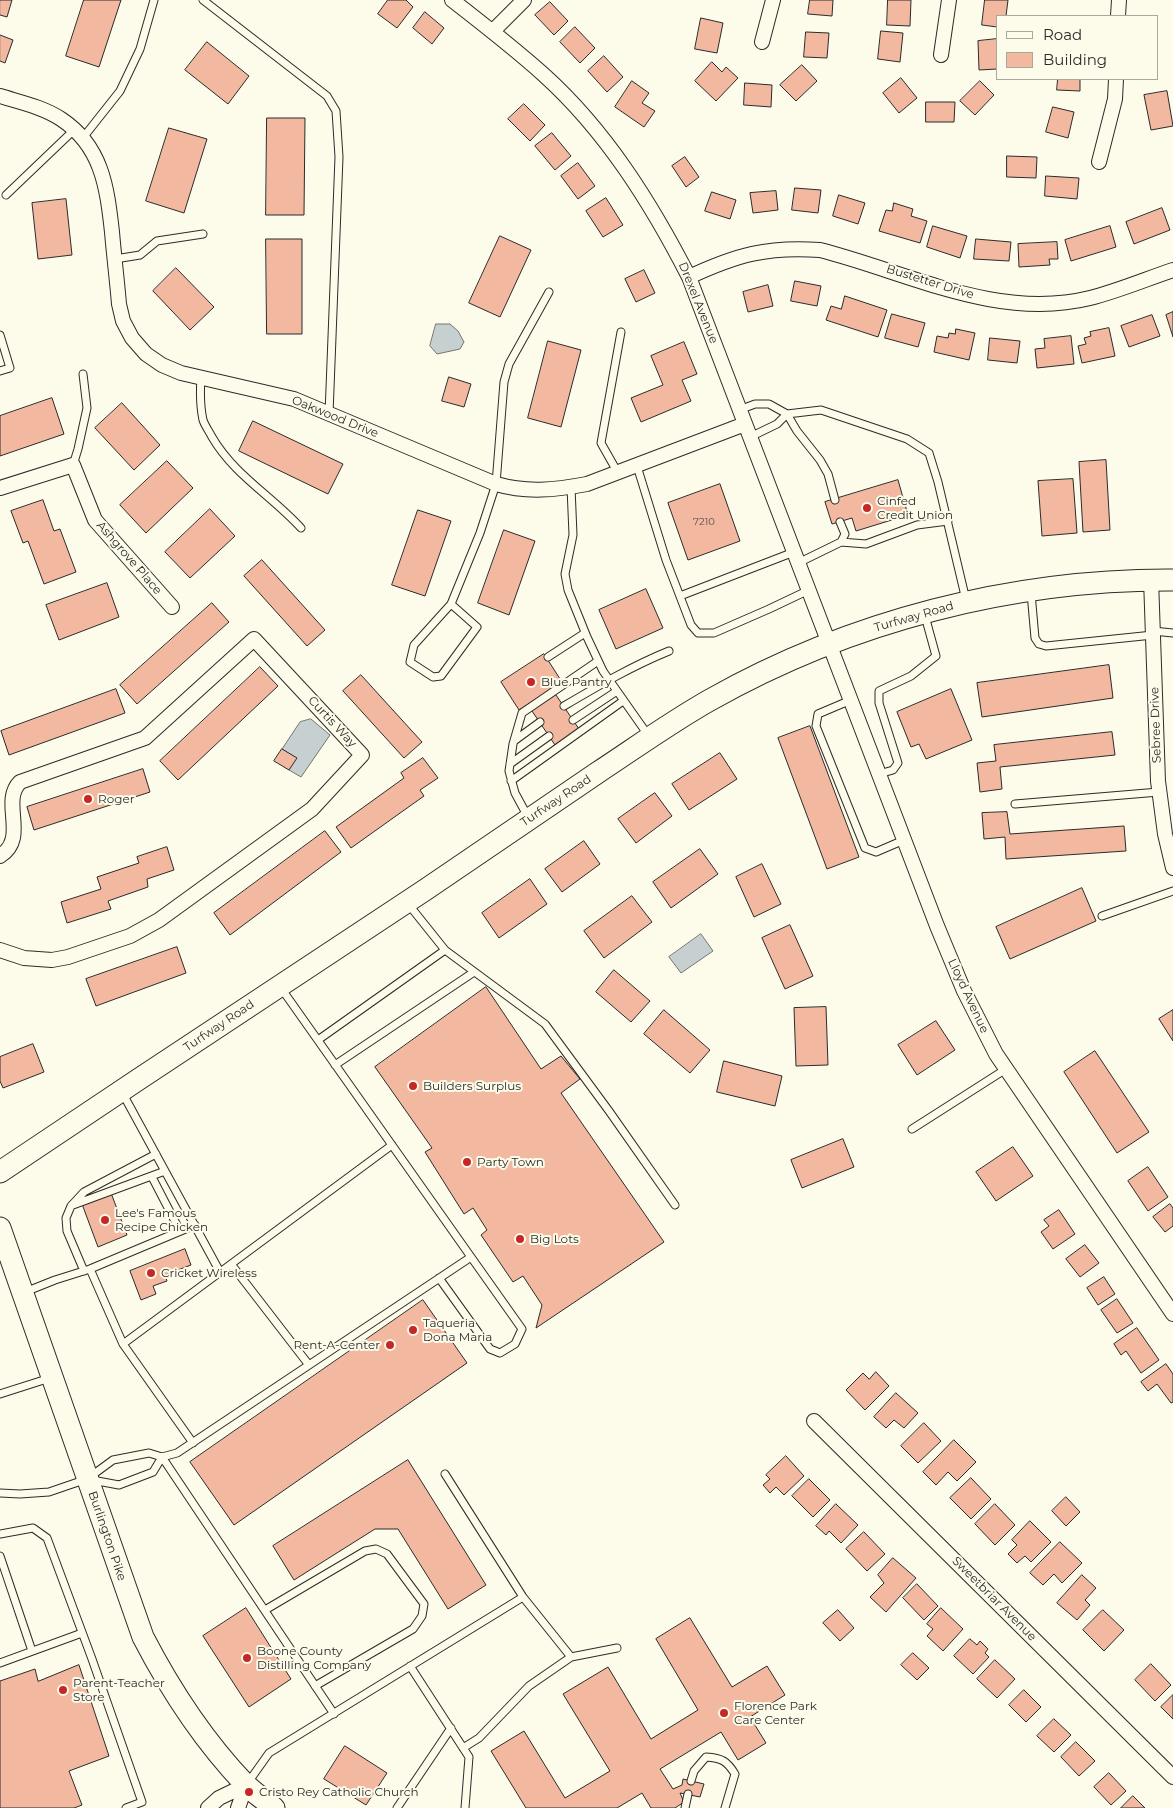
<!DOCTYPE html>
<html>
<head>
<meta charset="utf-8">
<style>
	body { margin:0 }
	#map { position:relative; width:1173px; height:1808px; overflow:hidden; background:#fdfbea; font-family:Montserrat,sans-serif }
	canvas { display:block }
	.legend { position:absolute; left:996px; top:15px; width:162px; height:65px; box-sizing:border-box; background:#fdfbea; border:1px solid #a9a89e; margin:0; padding:6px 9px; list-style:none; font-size:15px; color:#2b2b2b }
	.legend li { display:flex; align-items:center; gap:10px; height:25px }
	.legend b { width:25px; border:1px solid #a9a89e }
</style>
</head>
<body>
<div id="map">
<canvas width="1173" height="1808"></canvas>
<ul class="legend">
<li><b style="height:6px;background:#fdfbea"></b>Road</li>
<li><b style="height:14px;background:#f2b8a0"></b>Building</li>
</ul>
</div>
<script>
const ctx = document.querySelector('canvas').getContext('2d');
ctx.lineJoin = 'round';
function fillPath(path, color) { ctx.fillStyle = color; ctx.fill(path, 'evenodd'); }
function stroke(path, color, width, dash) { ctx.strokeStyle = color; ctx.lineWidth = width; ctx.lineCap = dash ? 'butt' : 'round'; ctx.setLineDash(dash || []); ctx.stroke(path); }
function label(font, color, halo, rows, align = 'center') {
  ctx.font = font + ' Montserrat,sans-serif'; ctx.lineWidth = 4; ctx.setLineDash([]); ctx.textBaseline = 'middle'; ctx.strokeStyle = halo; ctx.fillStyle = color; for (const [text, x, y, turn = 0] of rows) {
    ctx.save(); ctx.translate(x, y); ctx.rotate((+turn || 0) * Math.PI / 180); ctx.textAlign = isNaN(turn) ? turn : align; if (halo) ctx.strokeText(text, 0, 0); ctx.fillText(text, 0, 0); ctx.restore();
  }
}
const water = new Path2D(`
	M436,324H450L458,331L464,342L460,349L437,354L430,346Z
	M311,719L330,735L301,777L289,770L296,758L282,749L300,722Z
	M701,934L713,951L681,973L669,957Z`);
fillPath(water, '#c7d0d0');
stroke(water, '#74746e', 1);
const building = new Path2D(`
	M0,0H12L7,17L0,15Z
	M84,0H121L99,67L66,56Z
	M388,0H406L413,7L397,28L378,14Z
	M810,0H833L832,16L808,14Z
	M888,0H911L910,26L887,25Z
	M985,0H1008L1006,16H997V27L982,25Z
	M550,2L568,21L554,35L535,15Z
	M425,12L444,28L432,44L413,28Z
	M701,18L723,23L717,53L695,49Z
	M575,27L595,48L580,63L560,42Z
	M881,31L903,33L900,62L878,59Z
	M806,32L829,33L827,58L804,57Z
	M0,35L13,40L5,63L0,61Z
	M997,39V69L979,70L978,41Z
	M207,42L249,76L228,104L185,70Z
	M604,56L623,77L607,92L588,71Z
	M712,62L722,72L726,67L738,78L716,101L695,81Z
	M802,65L817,81L796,101L780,85Z
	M901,78L917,98L899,113L883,93Z
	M1058,79H1080V91L1057,90Z
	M632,81L649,93L642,103L655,111L644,127L615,107Z
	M980,81L994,95L975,115L960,101Z
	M745,83L772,85L771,107L744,105Z
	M1167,91L1173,126L1151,130L1144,95Z
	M926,102H955L954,122H926Z
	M524,104L545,125L530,141L508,119Z
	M1053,107L1074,112L1068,138L1046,132Z
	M267,118H305L304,215H266Z
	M169,128L207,139L184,213L146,201Z
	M552,133L571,156L555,170L535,146Z
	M1007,156L1037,157L1036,178L1007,177Z
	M685,157L699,177L686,187L672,166Z
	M578,163L595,186L578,199L561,176Z
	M1046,176L1079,178L1077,199L1045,196Z
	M795,188L821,190L818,213L792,210Z
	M776,191L778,210L753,213L750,193Z
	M712,192L736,200L730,219L705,211Z
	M839,195L865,203L858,224L833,216Z
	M606,198L623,225L603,237L586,211Z
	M66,199L72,255L38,259L32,203Z
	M894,203L913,209L911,216L927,221L920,243L879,231L886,210L892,211Z
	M1162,208L1170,230L1134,244L1126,222Z
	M933,226L967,236L960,258L927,247Z
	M1110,226L1116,247L1071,261L1065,240Z
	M500,236L531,250L500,317L469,303Z
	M266,239H302V334H267Z
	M976,239L1011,242L1009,261L974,259Z
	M1057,242L1058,259H1049L1050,265L1019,267L1018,244Z
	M176,268L214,307L190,330L153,291Z
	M644,270L655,293L636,302L625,279Z
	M795,281L821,286L817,306L791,301Z
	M768,285L773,306L748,312L743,292Z
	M845,296L887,310L878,337L826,320L831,306L841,309Z
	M1173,312V337L1166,315Z
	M892,314L925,323L918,347L885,338Z
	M1152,315L1160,336L1129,347L1121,326Z
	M1109,328L1115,356L1082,363L1078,346L1086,344L1084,338L1091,336L1090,332Z
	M956,329L975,333L969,360L934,352L937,336L948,338L949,333L955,334Z
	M1071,336L1074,364L1037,368L1035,349L1045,348L1044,339Z
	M990,338L1020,341L1017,363L988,360Z
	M548,341L581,350L561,427L528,418Z
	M684,342L697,374L682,380L691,401L641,422L631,398L663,385L651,356Z
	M449,377L471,384L464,407L442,401Z
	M52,398L64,434L0,456V416Z
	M122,403L160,445L134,470L95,428Z
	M253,421L343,464L328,494L239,451Z
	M1106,460L1110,530L1083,532L1079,462Z
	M167,461L193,488L146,533L120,505Z
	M1073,479L1077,533L1042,536L1038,481Z
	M898,480L908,515L856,531L852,518L832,524L825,502Z
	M720,484L740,541L688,560L668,503Z
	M43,500L54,531L60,529L76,572L44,584L28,541L23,543L11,511Z
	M210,509L235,536L190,578L165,552Z
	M418,510L451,521L425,596L392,585Z
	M504,530L535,541L509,615L478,603Z
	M262,560L325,630L307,646L244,576Z
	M107,583L119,617L59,640L46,605Z
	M646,589L663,628L616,649L599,610Z
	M212,603L229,622L137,704L120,685Z
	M544,654L562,682L519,710L501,682Z
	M1109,665L1113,698L982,717L977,683Z
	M260,667L278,686L178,780L160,761Z
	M361,675L422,742L404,758L343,691Z
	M116,689L125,713L9,755L1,731Z
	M951,689L972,740L926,759L919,744L911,747L897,712Z
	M556,695L579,729L555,745L532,711Z
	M810,726L859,857L827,869L778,738Z
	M1112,732L1115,755L1000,767L1002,789L980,792L977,763L996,761L994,745Z
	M282,749L297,758L289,770L274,761Z
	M720,753L737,779L689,810L672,784Z
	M423,758L438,778L420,790L424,796L351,848L336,827L404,778L401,773Z
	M143,769L150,792L34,830L27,807Z
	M655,793L672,816L636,843L618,819Z
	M1007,812L1010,834L1124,826L1126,851L1006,859L1005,837L984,839L982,813Z
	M325,831L341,852L230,935L214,913Z
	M584,841L600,864L562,892L545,869Z
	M167,847L174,870L147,879L148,887L108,901L111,909L67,923L61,902L101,889L97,877L139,863L137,857Z
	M700,849L718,874L671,908L653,882Z
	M762,864L781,904L754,917L736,877Z
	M530,879L547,904L499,938L482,913Z
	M1082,888L1096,921L1010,959L996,927Z
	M632,896L652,922L604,958L584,931Z
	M790,925L813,976L785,989L762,938Z
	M177,947L186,973L96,1006L86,979Z
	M614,970L650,1001L631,1022L596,992Z
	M486,987L541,1069L561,1056L580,1079L561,1093L664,1242L536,1328L542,1305L523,1276L513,1282L481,1235L487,1230L473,1208L464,1214L425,1152L432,1148L375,1067Z
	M826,1007L828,1065L796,1066L794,1008Z
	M664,1010L710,1050L690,1073L644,1034Z
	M1173,1010V1041L1159,1019Z
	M936,1021L955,1050L917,1075L898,1045Z
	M33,1044L44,1072L3,1088L0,1081V1057Z
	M1095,1051L1149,1132L1117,1153L1064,1072Z
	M724,1061L782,1076L775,1106L717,1092Z
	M843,1139L854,1167L802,1188L791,1160Z
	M1013,1147L1033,1176L996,1201L976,1172Z
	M1148,1167L1168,1197L1148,1211L1128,1181Z
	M111,1193L127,1235L98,1247L82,1204Z
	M1170,1204L1173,1208V1226L1165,1232L1153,1217Z
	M1059,1210L1075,1234L1053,1249L1041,1232L1049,1226L1044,1220Z
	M1085,1245L1099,1263L1080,1277L1066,1259Z
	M185,1249L191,1265L165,1275L167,1281L153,1286L156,1294L141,1300L130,1271Z
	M1104,1277L1115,1294L1098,1305L1087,1288Z
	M1117,1299L1133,1323L1117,1333L1101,1310Z
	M423,1300L467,1363L234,1525L190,1462Z
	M1137,1328L1159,1360L1141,1373L1126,1351L1121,1355L1114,1344Z
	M1166,1364L1173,1374V1402L1171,1403L1157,1384L1148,1391L1141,1382Z
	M876,1372L889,1386L865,1410L846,1390L863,1373L869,1379Z
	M896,1393L918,1413L904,1428L894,1420L886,1428L874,1417Z
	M924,1423L941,1441L918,1463L901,1446Z
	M954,1440L976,1462L957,1481L948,1472L936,1485L923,1472Z
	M786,1456L804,1476L784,1495L776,1487L770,1493L763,1485L770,1479L766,1475Z
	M408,1460L486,1585L448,1609L398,1529H375L294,1580L273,1546Z
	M971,1478L991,1499L971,1519L950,1498Z
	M809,1479L830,1500L813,1517L792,1496Z
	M1066,1497L1080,1512L1066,1526L1052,1511Z
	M836,1504L858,1525L841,1543L829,1531L826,1535L816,1526Z
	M995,1504L1015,1525L995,1545L975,1524Z
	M1030,1521L1051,1542L1031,1562L1025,1556L1017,1563L1008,1554L1017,1545L1012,1540Z
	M864,1532L885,1554L867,1571L846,1549Z
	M1060,1542L1082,1563L1062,1583L1054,1574L1043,1585L1030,1573Z
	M893,1558L916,1578L886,1612L870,1597L884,1583L878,1575Z
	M1082,1575L1096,1588L1085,1600L1090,1605L1077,1620L1057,1603Z
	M917,1584L938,1606L924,1620L903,1598Z
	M246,1608L291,1679L249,1707L203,1636Z
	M941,1608L963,1629L943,1651L927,1636L933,1629L927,1624Z
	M838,1610L854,1628L840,1641L823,1623Z
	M1103,1610L1124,1630L1104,1651L1083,1630Z
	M690,1618L732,1687L767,1666L785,1695L750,1717L766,1743L738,1760L721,1732L660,1769L673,1789L682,1785L683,1779L704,1784L700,1797L680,1793L684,1802L675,1808H651L642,1793L617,1808H526L491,1751L524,1731L565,1798L610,1771L563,1694L608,1667L651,1739L698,1710L656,1639Z
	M970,1639L977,1645L980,1641L988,1649L985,1653L989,1657L973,1674L954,1656Z
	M913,1653L929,1668L917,1680L901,1665Z
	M995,1660L1015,1679L997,1698L977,1679Z
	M1151,1664L1171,1685L1155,1701L1135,1680Z
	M79,1665L109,1756L69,1771L82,1805L74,1808H0V1681L35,1669L38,1681Z
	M1024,1690L1041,1707L1026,1722L1009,1705Z
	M1173,1695V1719L1161,1707Z
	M1054,1719L1071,1735L1054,1752L1037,1736Z
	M1076,1742L1095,1761L1079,1776L1061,1757Z
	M345,1746L387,1773L366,1805L324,1779Z
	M1109,1773L1126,1791L1111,1805L1094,1787Z
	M1133,1796L1145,1808H1121Z`);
fillPath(building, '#f2b8a0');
stroke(building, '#2b2b2b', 1);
const lane = new Path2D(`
	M203,0L327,96L336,111L339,157L329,414
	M82,139L120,91L140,49L154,0
	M6,195L74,130
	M115,259L140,255L157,241L203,234
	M0,335L10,368L0,371
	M201,378C200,392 200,406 203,420C205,426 209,431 212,437C234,475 272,496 301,528
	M739,410L755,404H769L787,414L797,431L820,460L828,474L835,500
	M750,437L777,424L787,414L821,410L907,439L929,453L938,482L966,600
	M73,465L78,449L87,408L83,374
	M637,466L666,560L691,625L698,633H714L769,609L809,590
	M618,473L601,443L621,332
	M571,487L573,535L565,574L568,590L587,637L603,671L648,735
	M840,522L845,534L841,542
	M798,563L841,542L866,544L917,525L948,521
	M1031,593L1035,638L1039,644L1046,646L1153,635
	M680,596L794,552
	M451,604L477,627L441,676L433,677L410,662L414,645L451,604L480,533L496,484L504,382L509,364L549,292
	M1153,631L1173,633
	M548,657L585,633
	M851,700L818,714L816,726L865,848L876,852L904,840
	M564,706C598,686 632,666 669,651
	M573,720L617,691
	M514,741L540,722
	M510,764L549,736
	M879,774L893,770L898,763L879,703V691L911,676L936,656L925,616
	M511,781L623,701
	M1015,804L1159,792
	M528,817L515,793L509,771L513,744L522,713L598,661
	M409,905L445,950L545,1024L609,1111L675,1205
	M1102,916L1173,891
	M318,1040L445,950
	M335,1065L474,972
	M123,1094L220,1272
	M912,1129L1006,1069
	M152,1177L180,1231
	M73,1205L165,1171
	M231,1264L309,1365
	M90,1269L123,1344L193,1443
	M84,1271L67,1231L66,1218L71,1206L84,1192L156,1154
	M439,1278L490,1349L500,1353L515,1344L522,1329L471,1257
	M25,1292L55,1280L90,1269L195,1225
	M123,1344L392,1145
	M0,1394L50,1378
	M162,1457L334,1714
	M92,1480L119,1485L153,1472L162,1457
	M0,1493L20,1494L49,1492L87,1479L113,1460L149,1453L162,1457L177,1453L471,1257L281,988
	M0,1534L33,1528L47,1538L92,1659L142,1802L126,1808
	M0,1556L32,1651
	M265,1610L365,1551L376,1549L387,1554L424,1604L422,1616L413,1629L315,1686
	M571,1657L617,1648
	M0,1663L82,1633
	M410,1666L469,1757L465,1808
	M463,1748L479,1738L529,1686L571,1657L523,1597
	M691,1781L694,1771L706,1757C722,1758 727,1761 735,1774L725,1808
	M247,1784L269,1753L523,1597L445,1474
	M397,1808L451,1728
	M685,1808L688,1794`);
const street = new Path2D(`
	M452,0C483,24 514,48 544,75C606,131 651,203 689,277L937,926L964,991L996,1054L1173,1314
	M1118,16L1119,0
	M493,31L524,0
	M762,42L773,0
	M941,55L949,0
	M0,96C19,102 43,107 61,119C102,146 107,187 112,232C114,256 117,280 119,304L123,321L132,338L146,354L162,365L181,373L294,399L496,484C527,493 555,490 587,484L745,424
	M1099,162L1115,99L1116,79
	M689,277C736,255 768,246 820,250C907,272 998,321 1090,298C1118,291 1146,279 1173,270
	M0,488L73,465L95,520L172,607
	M1151,579L1158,781L1165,834L1173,868
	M0,856C29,838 0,802 20,782L145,738L254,639L362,755L312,809L159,920L130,936L68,957L52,960L24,958L0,950
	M814,1421L1173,1777
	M208,1808L219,1798L246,1785
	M238,1808L246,1785`);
const primary = new Path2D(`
	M0,1172C141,1077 283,984 425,890C483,851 540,812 597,773C635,748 671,722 710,700C850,621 1013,579 1173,580
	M0,1228L143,1637C171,1691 203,1740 245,1784C254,1793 265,1800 274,1808`);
stroke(lane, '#2b2b2b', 9);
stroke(street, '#2b2b2b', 16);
stroke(primary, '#2b2b2b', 23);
stroke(lane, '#fdfbea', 7);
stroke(street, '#fdfbea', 14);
stroke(primary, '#fdfbea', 21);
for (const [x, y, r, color] of [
	[867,508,5,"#c62828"],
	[531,682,5,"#c62828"],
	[88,799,5,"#c62828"],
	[413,1086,5,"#c62828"],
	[467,1162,5,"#c62828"],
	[105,1220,5,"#c62828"],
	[520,1239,5,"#c62828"],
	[151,1273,5,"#c62828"],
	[413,1330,5,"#c62828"],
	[390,1345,5,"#c62828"],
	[247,1658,5,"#c62828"],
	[63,1690,5,"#c62828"],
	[724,1713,5,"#c62828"],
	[249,1792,5,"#c62828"]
]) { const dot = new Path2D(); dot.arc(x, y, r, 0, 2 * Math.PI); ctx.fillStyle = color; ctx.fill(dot); stroke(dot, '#fdfbea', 2); }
label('10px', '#5d4e48', null, [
	["7210",704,522]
]);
label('12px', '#2b2b2b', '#fdfbea', [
	["Bustetter Drive",930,282,17],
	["Drexel Avenue",698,303,68],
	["Oakwood Drive",335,417,22],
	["Ashgrove Place",129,558,49],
	["Turfway Road",914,617,-16],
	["Curtis Way",332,722,47],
	["Sebree Drive",1156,725,-92],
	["Turfway Road",556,801,-34],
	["Lloyd Avenue",968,996,65],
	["Turfway Road",219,1026,-34],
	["Burlington Pike",107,1536,71],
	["Sweetbriar Avenue",994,1599,45]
]);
label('12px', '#2b2b2b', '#fdfbea', [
	["Cinfed",877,501],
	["Credit Union",877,515],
	["Blue Pantry",541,682],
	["Roger",98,799],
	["Builders Surplus",423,1086],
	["Party Town",477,1162],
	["Lee's Famous",115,1213],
	["Recipe Chicken",115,1227],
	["Big Lots",530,1239],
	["Cricket Wireless",161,1273],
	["Taqueria",423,1323],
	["Dona Maria",423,1337],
	["Rent-A-Center",380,1345,"right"],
	["Boone County",257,1651],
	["Distilling Company",257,1665],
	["Parent-Teacher",73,1683],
	["Store",73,1697],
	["Florence Park",734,1706],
	["Care Center",734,1720],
	["Cristo Rey Catholic Church",259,1792]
], 'left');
</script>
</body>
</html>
